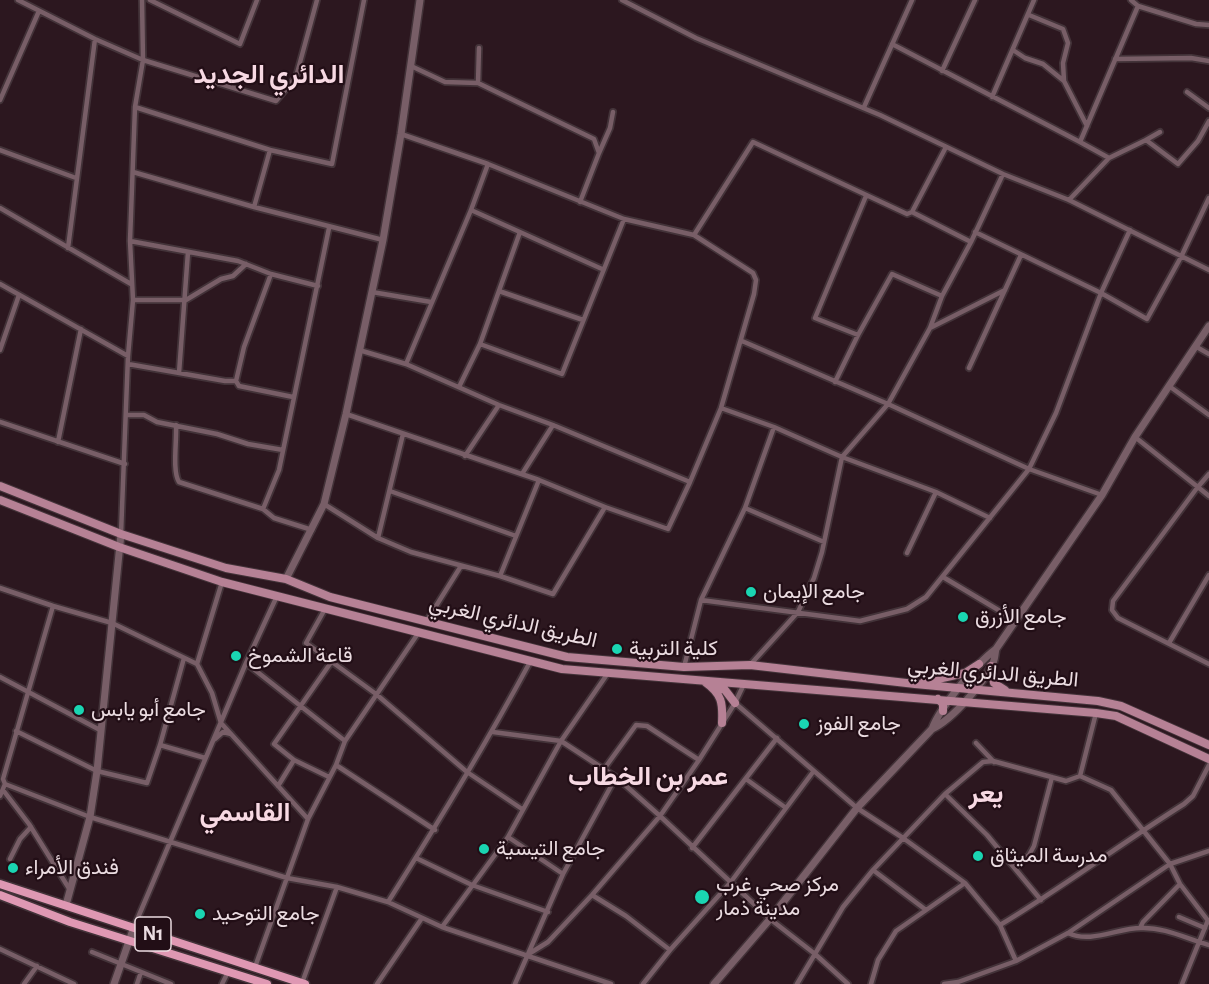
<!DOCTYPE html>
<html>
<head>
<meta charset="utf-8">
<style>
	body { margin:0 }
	canvas { display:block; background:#2c171f }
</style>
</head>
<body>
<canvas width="1209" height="984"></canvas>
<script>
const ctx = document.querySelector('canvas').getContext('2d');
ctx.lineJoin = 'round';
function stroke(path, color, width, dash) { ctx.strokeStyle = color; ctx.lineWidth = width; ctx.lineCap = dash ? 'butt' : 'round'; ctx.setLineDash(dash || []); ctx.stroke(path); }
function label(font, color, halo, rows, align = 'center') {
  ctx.font = font + ' "Alegreya Sans",Vazirmatn,sans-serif'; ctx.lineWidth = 4.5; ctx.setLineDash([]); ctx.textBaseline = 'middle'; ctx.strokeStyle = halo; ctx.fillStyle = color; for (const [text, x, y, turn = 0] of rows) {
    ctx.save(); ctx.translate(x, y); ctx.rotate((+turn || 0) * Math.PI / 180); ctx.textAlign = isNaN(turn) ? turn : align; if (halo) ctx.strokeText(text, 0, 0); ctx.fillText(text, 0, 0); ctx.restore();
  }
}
const street = new Path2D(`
	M18,0L95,39L143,60L276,101L296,77L317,0
	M150,0L240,44L257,0
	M622,0L696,38L880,115L1003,174L1069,200L1209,270
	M1138,6L1196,24L1209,25
	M1029,15L1063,29L1068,43L1063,63L1064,81
	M892,44L1080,142
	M1013,50L1025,58L1043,64L1064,81L1087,126
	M1115,59L1191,58L1209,61
	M411,66L445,82L478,83L594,139L599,153L580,202
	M942,71L975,0
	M478,83L479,48
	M1187,92L1209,108
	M992,97L1034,0
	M0,100L39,11
	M135,107L270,150L254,207
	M864,107L912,0
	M1146,140L1160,132
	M0,150L76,178
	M270,150L332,164L364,0
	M599,153L610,128L613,112
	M1109,158L1080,142L1138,6L1131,0
	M133,172L254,207L383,240
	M1069,200L1109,158L1146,140L1178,164L1198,141L1209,121
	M0,208L131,284
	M471,210L602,269
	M912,212L971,242
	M975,232L1101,293L1147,319L1181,257L1209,198
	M694,235L753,142L907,214L912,212L946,147
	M130,241L238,261L271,274L318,286
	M68,248L95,39
	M0,284L128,356
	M499,291L583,320
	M372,292L431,302
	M133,300H186L221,279L233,276L246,264
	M930,328L1005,290
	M858,335L815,318L866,196
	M742,341L888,404L1029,469L1102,495
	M480,344L520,232
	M1195,346L1209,354
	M0,350L19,295
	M359,350L406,364L499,405L553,425L690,482
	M128,364L225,381H236L239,386L293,397
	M406,364L471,210L488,164
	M969,368L1021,255
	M179,373L188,252
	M236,381L244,347L271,274
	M835,382L858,335L892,274L942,296
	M1169,386L1209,415
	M459,387L480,344L562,374L624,219
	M721,408L774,427L842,457L936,492L990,518
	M346,414L539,480L605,507L668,529L690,482L721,408L754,294L756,280L753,273L694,235L624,219L488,164L401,134
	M127,415H144L157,422L217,434L248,444L283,450
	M0,422L125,464
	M176,425C177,441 172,471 179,482L263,509L274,518L312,530
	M1135,437L1209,496
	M58,442L81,329
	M465,456L499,405
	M522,474L553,425
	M1209,474L1197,488L1113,601L1112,610L1118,618L1209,664
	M390,491L516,536
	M324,504L378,538L411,552L500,576L553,594L605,507
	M745,508L824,542
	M263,509L279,470L329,228
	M121,534L128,356L133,300L130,241L135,107L143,60L142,0
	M378,538L403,434
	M907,553L936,492
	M500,576L539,480
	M943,577L1015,620
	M0,588L53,606L112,623L197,664L212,693L221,723L308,819
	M701,600L860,621L907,609L926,597L1029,469L1056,413L1101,293L1130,230
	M325,609L306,643L376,694L467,772L522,809
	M426,622L461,566
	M1169,643L1209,575
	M246,663L345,741
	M197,664L222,582
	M750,665L798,612L814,578L822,552L842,457L888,404L930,328L942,296L971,242L1003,174
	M684,667L701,600L745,508L774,427
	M0,677L100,730
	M744,684L735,703L857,808L903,838L965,883L1000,925L1016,961
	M16,731L97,771L147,783L160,745L184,658
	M493,732L561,741L616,777L660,816L770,919L815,954L848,984
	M215,739L223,732L231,734
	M976,743L994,762
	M160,745L205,758
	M336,765L435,830
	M604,769L636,725L647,726L699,760
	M1080,776L1096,713
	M329,777L294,760L274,744L332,661
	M746,779L786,808
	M5,784L90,817L287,878L337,887L388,902L442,927L611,984
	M278,786L294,760
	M3,790L29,824L70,890
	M945,794L987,835L1041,900
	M0,796L5,784L3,779L53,606
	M508,837L563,874
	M692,848L777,738
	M416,858L472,885L548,912
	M10,859L20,839L31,827
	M1015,867L1029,855L1034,846L1052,777
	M873,870L926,910
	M592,895L626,916L670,950
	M388,902C438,823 486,744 530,662
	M1179,917L1205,928
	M1000,925C1063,887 1122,843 1184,804L1193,796L1209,765
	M134,927L246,663L277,596
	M442,927L508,837L561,741L608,673
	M1140,928L1143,922L1180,884
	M1068,933C1091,944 1117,928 1141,928C1165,927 1187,939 1209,945
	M0,949L74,984
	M92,952L171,984
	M527,955L548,942L592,895L660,816L699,760L735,703
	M255,967L308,819L336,765L345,741L419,632
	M302,983L337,887
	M24,984L37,966
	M137,984L141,972
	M222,984L228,972
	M377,984L422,918
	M515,984L563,874L616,777
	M643,984L670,950L730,883L813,772
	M797,984L843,907L873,870L945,794L983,762L993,761L1066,781L1080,776L1111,790L1170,864L1180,884L1209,922
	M871,984L878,960L896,931L965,883
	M944,984L958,982L1016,961L1068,933L1170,864L1209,851
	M1182,984L1208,920`);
const secondary = new Path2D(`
	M286,579L324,504L346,414L383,240L401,134L420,0
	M932,729C940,707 977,663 996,649L1102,495L1135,437L1209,326
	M66,905L90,817L97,771L121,534
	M114,984L134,927
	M714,984L770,919L857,808L932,729C953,719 983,684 993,663C995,659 995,653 996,649`);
const primary = new Path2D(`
	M0,486L121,534L226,568L286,579L330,597L567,657L684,667L750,665L915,684L1098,701L1121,706L1209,745
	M0,500L119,547L222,582L562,669L1096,713L1116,716L1209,759
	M991,666L994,683L1005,690
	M705,682C722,694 723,703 722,723
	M924,682L965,673L979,664
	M714,685L725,690L735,703
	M938,699L943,704V711`);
const highway = new Path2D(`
	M0,884L305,984
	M0,895L70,922L267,984`);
stroke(street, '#433339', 8);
stroke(secondary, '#433339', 10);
stroke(primary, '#433339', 10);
stroke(highway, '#433339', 11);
stroke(street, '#785e67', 4.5);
stroke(secondary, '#785e67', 7);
stroke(primary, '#b68195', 8);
stroke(highway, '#df98b3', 8);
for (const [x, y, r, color] of [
	[751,592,6,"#1ad5b2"],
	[963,617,6,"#1ad5b2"],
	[617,649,6,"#1ad5b2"],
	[236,656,6,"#1ad5b2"],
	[79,710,6,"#1ad5b2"],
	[804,724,6,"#1ad5b2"],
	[484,849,6,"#1ad5b2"],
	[978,856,6,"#1ad5b2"],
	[13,868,6,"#1ad5b2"],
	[702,897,8,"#1ad5b2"],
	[200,914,6,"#1ad5b2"]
]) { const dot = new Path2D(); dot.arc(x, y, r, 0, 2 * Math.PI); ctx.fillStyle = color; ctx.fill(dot); stroke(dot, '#220e16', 2); }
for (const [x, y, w] of [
	[153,934,36]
]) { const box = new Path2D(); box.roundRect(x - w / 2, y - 17, w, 34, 4.5); ctx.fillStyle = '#220e16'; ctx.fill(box); stroke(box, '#ebdce1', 1.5); }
label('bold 20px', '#ebdce1', null, [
	["N1",153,934]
]);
label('21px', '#ebdce1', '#220e16', [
	["جامع الإيمان",763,592],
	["جامع الأزرق",975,617],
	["كلية التربية",629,649],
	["قاعة الشموخ",248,656],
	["جامع أبو يابس",91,710],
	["جامع الفوز",816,724],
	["جامع التيسية",496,849],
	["مدرسة الميثاق",990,856],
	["فندق الأمراء",25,868],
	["مركز صحي غرب",716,885],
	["مدينة ذمار",716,909],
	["جامع التوحيد",212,914]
], 'left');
label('21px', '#ebdce1', '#220e16', [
	["الطريق الدائري الغربي",513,622,13],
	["الطريق الدائري الغربي",993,673,5]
]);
label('bold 27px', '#f7d9e3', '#220e16', [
	["الدائري الجديد",269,75],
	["عمر بن الخطاب",648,777],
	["يعر",986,794],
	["القاسمي",245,813]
]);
</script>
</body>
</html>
